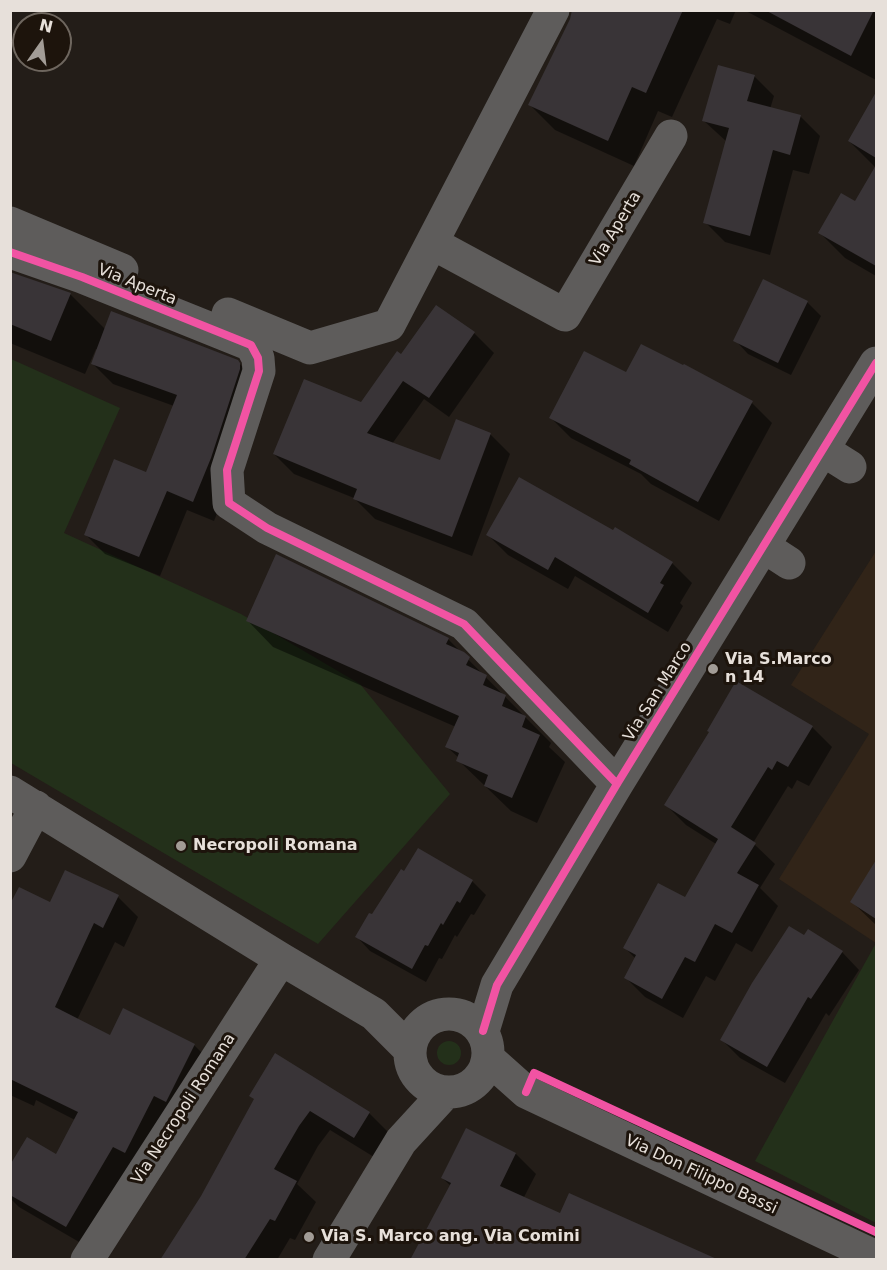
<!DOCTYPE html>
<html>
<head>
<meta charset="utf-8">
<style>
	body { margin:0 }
	#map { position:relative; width:887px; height:1270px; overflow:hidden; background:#231d18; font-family:"DejaVu Sans",sans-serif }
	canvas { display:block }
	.frame { position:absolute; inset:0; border:12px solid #e7e0da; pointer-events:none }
	.north { position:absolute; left:12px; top:12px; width:60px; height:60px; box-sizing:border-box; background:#1d140c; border:2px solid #6e665e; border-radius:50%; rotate:14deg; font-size:16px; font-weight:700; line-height:24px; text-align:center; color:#e7e0da }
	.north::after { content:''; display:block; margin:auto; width:21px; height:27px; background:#a29c96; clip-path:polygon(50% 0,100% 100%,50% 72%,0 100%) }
</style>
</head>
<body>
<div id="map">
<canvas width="887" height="1270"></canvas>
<div class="frame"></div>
<div class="north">N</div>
</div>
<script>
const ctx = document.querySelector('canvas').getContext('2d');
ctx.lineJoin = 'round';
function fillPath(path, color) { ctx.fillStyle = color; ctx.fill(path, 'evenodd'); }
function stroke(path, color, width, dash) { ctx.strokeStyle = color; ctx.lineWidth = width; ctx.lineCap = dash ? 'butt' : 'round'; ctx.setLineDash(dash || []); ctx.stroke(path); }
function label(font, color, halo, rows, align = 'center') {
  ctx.font = font + ' "DejaVu Sans",sans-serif'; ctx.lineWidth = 6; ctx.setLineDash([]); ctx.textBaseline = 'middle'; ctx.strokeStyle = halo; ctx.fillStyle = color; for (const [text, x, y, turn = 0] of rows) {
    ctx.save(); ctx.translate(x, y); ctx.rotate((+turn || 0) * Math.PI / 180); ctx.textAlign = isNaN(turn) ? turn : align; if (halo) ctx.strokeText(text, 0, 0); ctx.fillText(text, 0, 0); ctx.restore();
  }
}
fillPath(new Path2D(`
	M876,551V943L779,879L869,734L791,685Z`), '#312418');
fillPath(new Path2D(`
	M11,359L120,408L64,533L241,614L360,684L450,794L318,944L11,763Z
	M876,943V1223L755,1161Z
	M437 1053a12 12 0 1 1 24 0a12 12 0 1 1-24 0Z`), '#23301a');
fillPath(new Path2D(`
	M573,10H736L730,24L717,19L672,117L658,111L634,166L555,130L530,105L571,19Z
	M744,10H876V80Z
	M754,76L774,96L770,109L800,116L820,136L809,174L793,170L770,255L725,242L705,222L727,142L704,121Z
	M874,99L876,101V168L849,141Z
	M876,168V276L845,258L820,233L855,203Z
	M10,274L70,294L106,330L237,361L257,382L231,478L214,521L187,510L160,576L105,554L85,534L147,474L174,406L113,384L93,364L98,350L96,349L85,374L10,343Z
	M807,302L821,316L791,375L748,354L735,340Z
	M474,333L494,353L449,417L424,399L392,444L441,462L490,434L510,454L472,556L375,519L354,498L294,474L274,454L361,404L402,356Z
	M627,374L752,403L772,423L719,521L651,484L641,474L571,438L551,418Z
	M488,535L672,563L692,583L680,603L683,606L668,632L575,576L568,589L508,555Z
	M248,621L448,639L531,723L551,743L549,747L565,762L537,823L511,811L458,760L459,758L447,747L456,727L273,647Z
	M812,727L832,747L809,786L797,780L792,789L788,786L753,843L775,864L760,888L778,906L752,952L736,943L715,981L706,976L683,1018L645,997L625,977L636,959L624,947L685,899L716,844L686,825L666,805Z
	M876,863V925L852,902Z
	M472,881L486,895L474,915L471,914L457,937L455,935L442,959L439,958L426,982L370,951L357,937L372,916Z
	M118,897L138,917L124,947L115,942L77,1020L110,1037L124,1010L194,1045L214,1065L86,1246L19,1207L10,1198V1168L57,1156L75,1120L36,1100L34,1106L10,1095V908Z
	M804,937L842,952L859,970L829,1016L826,1013L785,1083L740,1058L722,1040Z
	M255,1100L369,1113L389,1133L374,1157L330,1130L318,1146L297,1184L316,1202L295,1240L290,1238L277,1260H162L190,1217Z
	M467,1130L516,1154L536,1174L523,1199L561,1215L451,1186L442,1178Z`), '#0007');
fillPath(new Path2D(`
	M572,10H683L646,93L632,87L608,141L528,105L570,19Z
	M765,10H874L851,56Z
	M718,65L755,75L747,101L801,115L790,155L773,150L750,236L703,223L729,128L702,121Z
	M876,92V158L848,141Z
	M876,165V266L818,233L841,193L855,201Z
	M10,272L71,293L51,341L10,324Z
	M763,279L808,301L778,363L733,341Z
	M436,305L475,332L429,398L403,381L367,433L440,460L456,419L491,433L452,537L353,499L357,489L273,454L304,379L361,402L397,351L401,354Z
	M111,311L238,360L240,363V369L211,458L193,502L167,491L139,557L84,535L114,459L146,472L177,395L91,364Z
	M641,344L683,365L684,364L753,401L698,502L629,464L631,460L549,418L584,351L626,372Z
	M519,477L613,530L615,527L673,562L660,583L664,585L648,613L555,557L548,570L486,535Z
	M276,554L449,638L446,644L464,652L470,657L466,665L487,675L483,685L506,695L502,706L526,716L522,727L540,735L512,798L484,786L488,775L456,761L459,753L445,747L459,716L246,621Z
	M736,681L813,726L788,767L777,761L772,770L768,767L731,827L756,843L737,873L759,885L732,933L715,924L695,962L685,957L662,999L624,978L636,955L623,948L658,883L685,897L718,839L664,805L709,732L707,731Z
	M418,848L473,880L460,903L457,901L443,925L441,923L428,946L425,945L412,969L355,937L369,913L372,914L401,869L404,871Z
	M876,860V919L850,902Z
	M65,870L119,895L103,928L94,923L55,1007L110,1035L123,1008L195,1044L166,1102L154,1096L125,1153L113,1147L66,1227L10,1195V1165L27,1137L56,1154L78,1112L10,1079V904L19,887L50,902Z
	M789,926L804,935L808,929L843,951L811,999L808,997L767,1067L720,1040L752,983Z
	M275,1053L370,1112L354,1138L310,1111L299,1126L274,1169L297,1181L275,1221L270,1219L244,1260H160L201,1196L254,1099L249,1096Z
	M466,1128L516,1153L500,1186L560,1213L569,1193L719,1260H410L451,1183L441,1178Z`), '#393437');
stroke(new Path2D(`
	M10,223L122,270
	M432,243L565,315L671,136
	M10,252L82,277L251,345L258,358L259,371L227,470L229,503L267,528L464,624L617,784
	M228,314L310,348L389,325L553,10
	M823,450L850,467
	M763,546L789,563
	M10,792L281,959L374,1014L409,1049
	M10,856L36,807
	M410 1053a39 39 0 1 1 78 0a39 39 0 1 1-78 0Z
	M483,1031L497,985L617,784L876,363
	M489,1059L526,1092L876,1257
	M87,1260L281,959
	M329,1260L401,1141L445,1093`), '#5e5c5b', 33);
stroke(new Path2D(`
	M10,252L82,277L251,345L258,358L259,371L227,470L229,503L267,528L464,624L617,784
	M483,1031L497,985L617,784L876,363
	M526,1092L534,1073L876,1232`), '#f153a3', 8);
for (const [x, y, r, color] of [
	[713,669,6,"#a29c96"],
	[181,846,6,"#a29c96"],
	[309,1237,6,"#a29c96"]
]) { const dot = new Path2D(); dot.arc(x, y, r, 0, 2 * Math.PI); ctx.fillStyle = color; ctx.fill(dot); stroke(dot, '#1d140c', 2); }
label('16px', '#e7e0da', '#1d140c', [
	["Via Aperta",616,229,-59],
	["Via Aperta",137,285,22],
	["Via San Marco",658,692,-58],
	["Via Necropoli Romana",184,1109,-57],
	["Via Don Filippo Bassi",701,1175,25]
]);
label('bold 16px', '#e7e0da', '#1d140c', [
	["Via S.Marco",725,660],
	["n 14",725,678],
	["Necropoli Romana",193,846],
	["Via S. Marco ang. Via Comini",321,1237]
], 'left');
</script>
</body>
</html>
